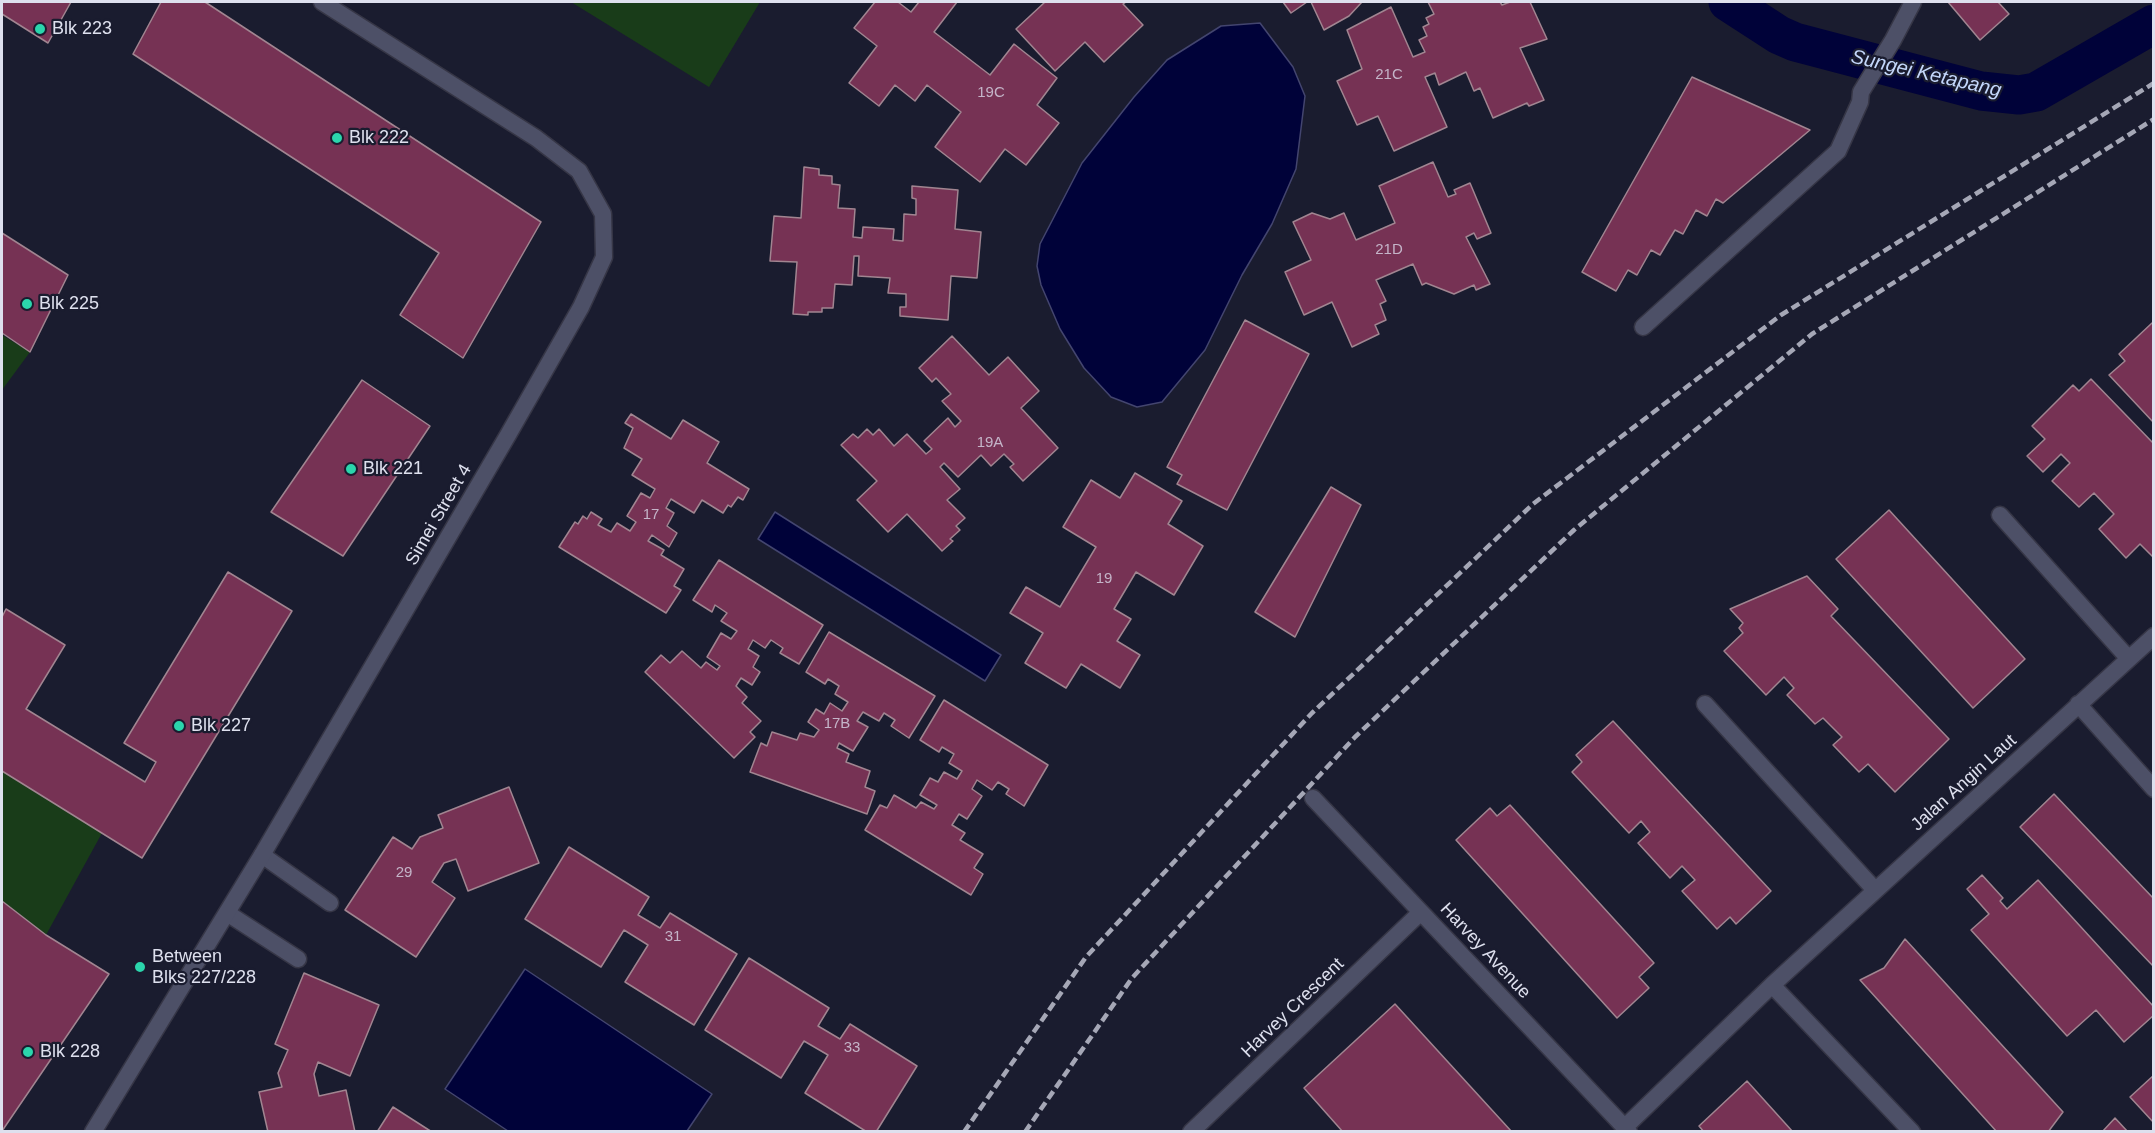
<!DOCTYPE html>
<html>
<head>
<meta charset="utf-8">
<style>
	body { margin:0 }
	#map { position:relative; width:2155px; height:1133px; overflow:hidden; background:#1a1c2f; font-family:Arial,sans-serif }
	canvas { display:block }
	.frame { position:absolute; inset:0; border:3px solid #dee0ee; pointer-events:none }
</style>
</head>
<body>
<div id="map">
<canvas width="2155" height="1133"></canvas>
<div class="frame"></div>
</div>
<script>
const ctx = document.querySelector('canvas').getContext('2d');
ctx.lineJoin = 'round';
function fillPath(path, color) { ctx.fillStyle = color; ctx.fill(path, 'evenodd'); }
function stroke(path, color, width, dash) { ctx.strokeStyle = color; ctx.lineWidth = width; ctx.lineCap = dash ? 'butt' : 'round'; ctx.setLineDash(dash || []); ctx.stroke(path); }
function label(font, color, halo, rows, align = 'center') {
  ctx.font = font + ' Arial,sans-serif'; ctx.lineWidth = 4.5; ctx.setLineDash([]); ctx.textBaseline = 'middle'; ctx.strokeStyle = halo; ctx.fillStyle = color; for (const [text, x, y, turn = 0] of rows) {
    ctx.save(); ctx.translate(x, y); ctx.rotate((+turn || 0) * Math.PI / 180); ctx.textAlign = isNaN(turn) ? turn : align; if (halo) ctx.strokeText(text, 0, 0); ctx.fillText(text, 0, 0); ctx.restore();
  }
}
fillPath(new Path2D(`
	M571,2H760L709,87Z
	M2,335L30,352L2,390Z
	M2,771L102,833L46,935L2,901Z`), '#193c19');
const water = new Path2D(`
	M1260,23L1293,67L1305,96L1296,169L1272,224L1242,275L1205,350L1162,402L1137,407L1111,397L1084,368L1060,329L1041,285L1037,266L1040,244L1082,163L1134,97L1167,60L1221,26Z
	M775,512L1001,655L985,681L758,539Z
	M525,969L712,1094L687,1131H508L445,1089Z`);
fillPath(water, '#000239');
stroke(water, '#43456f', 1.5);
stroke(new Path2D(`
	M1728,2L1779,35L1795,42L1981,91L2019,95L2036,92L2154,24`), '#000239', 39);
const building = new Path2D(`
	M2,2H71L48,43L2,14Z
	M161,2H205L541,222L463,358L400,315L439,253L133,54Z
	M875,2H898L911,12L919,2H957L934,32L990,75L1014,44L1057,78L1037,105L1059,123L1026,165L1005,149L980,182L935,147L961,112L927,85L915,101L895,85L879,106L849,83L877,46L854,28Z
	M1045,2H1126L1123,4L1143,25L1104,62L1085,42L1055,71L1016,29Z
	M1283,2H1307L1291,13Z
	M1311,2H1362L1349,16L1324,30Z
	M1428,2H1500L1502,5L1510,2H1530L1547,39L1520,48L1544,100L1529,106L1527,103L1493,118L1480,88L1474,91L1466,72L1439,85L1435,73L1425,77L1447,127L1394,151L1378,116L1357,125L1337,81L1362,69L1347,30L1391,7L1413,57L1425,52L1419,40L1427,36L1423,27L1429,24L1426,18L1434,14Z
	M1948,2H1998L2009,14L1980,40Z
	M1692,77L1810,130L1723,203L1716,199L1707,216L1696,210L1683,234L1675,230L1660,255L1651,250L1637,275L1628,270L1616,291L1582,272Z
	M1433,162L1448,197L1456,194L1454,190L1470,183L1491,233L1477,239L1474,233L1466,237L1490,284L1476,290L1474,285L1454,294L1426,283L1422,285L1413,264L1376,280L1386,301L1380,304L1386,320L1375,325L1379,334L1352,347L1332,302L1304,315L1285,272L1311,260L1293,222L1312,213L1330,219L1344,213L1356,240L1395,223L1379,186Z
	M804,167L819,169V175L832,176V184L840,185L838,208L855,209L853,237L862,238L863,227L894,229L893,240L903,241L904,214L916,215V199L912,198V186L958,190L955,229L981,232L977,278L951,276L948,320L900,316V307H906V294L888,293L890,278L858,276L859,256H854L852,285L835,284L833,308H822V312H808V315L793,314L797,262L770,261L774,216L801,218Z
	M2,233L68,275L30,352L2,333Z
	M1245,320L1309,354L1227,510L1177,484L1182,475L1167,467Z
	M2152,323L2154,324V423L2109,375L2125,361L2119,354Z
	M952,336L989,375L1008,357L1039,391L1021,408L1058,448L1023,481L1010,467L1014,464L1004,454L991,466L981,455L958,477L944,463L940,467L960,489L947,500L965,518L956,526L960,530L950,539L953,541L942,551L907,514L888,532L857,500L877,481L841,445L853,434L858,438L867,429L873,435L879,429L894,446L907,434L926,454L932,449L924,441L948,418L955,427L961,421L942,401L951,394L936,378L932,382L919,368Z
	M2091,379L2154,444V558L2140,544L2126,558L2099,529L2114,514L2094,493L2079,507L2052,481L2070,463L2061,454L2043,472L2027,456L2045,439L2032,426L2073,385L2079,391Z
	M362,380L430,426L343,556L271,512Z
	M631,414L671,439L683,420L719,442L707,463L749,489L743,500L738,497L731,507L728,505L723,513L702,500L694,513L671,499L666,508L674,513L667,526L677,533L669,547L652,535L648,541L664,550L661,555L684,569L674,586L681,590L666,613L559,547L575,522L578,524L583,516L587,519L591,512L602,519L598,525L611,532L617,523L630,531L636,522L627,516L641,493L650,498L655,489L632,475L642,459L624,448L633,428L625,423Z
	M1135,473L1182,501L1168,524L1203,546L1174,595L1136,572L1114,609L1131,619L1117,641L1140,655L1120,688L1081,664L1066,688L1025,663L1043,633L1010,613L1026,587L1060,607L1096,547L1063,527L1091,480L1120,498Z
	M1331,487L1361,505L1295,637L1255,612Z
	M1889,510L2025,659L1973,708L1836,559Z
	M719,560L823,625L799,664L780,653L783,648L771,640L765,648L753,640L748,649L759,656L753,667L760,672L752,685L741,678L736,686L747,697L742,703L761,721L750,732L755,737L734,758L645,672L661,655L670,663L682,651L701,668L706,662L717,670L720,666L707,657L721,633L731,639L737,631L721,621L727,613L715,605L712,612L693,600Z
	M228,572L292,611L142,858L2,771V617L6,609L65,645L26,709L145,782L156,762L124,743Z
	M1807,576L1838,609L1831,616L1949,739L1895,792L1868,764L1859,772L1833,745L1842,737L1823,718L1815,724L1787,695L1794,688L1784,677L1766,695L1724,651L1743,633L1739,628L1743,623L1730,609Z
	M829,632L935,696L909,738L891,726L895,720L884,713L879,721L863,712L857,721L868,727L853,751L839,743L837,748L849,754L846,762L870,771L865,787L875,791L867,814L750,772L761,743L767,746L772,732L797,740L800,733L814,737L819,730L808,722L816,709L824,714L830,703L842,711L848,702L835,694L839,686L828,679L825,684L806,672Z
	M944,700L1048,765L1024,806L1006,794L1009,789L998,782L992,790L977,780L972,789L982,796L967,819L959,814L952,825L965,833L960,840L983,854L974,868L983,874L971,895L865,830L880,805L887,808L894,795L916,808L921,802L934,809L937,805L920,795L930,778L938,782L944,772L957,779L962,771L949,763L954,754L942,747L939,752L920,740Z
	M1613,721L1771,891L1736,924L1730,917L1717,929L1682,891L1695,880L1682,866L1670,878L1638,843L1650,832L1641,821L1629,833L1572,772L1582,762L1576,755Z
	M509,787L539,863L468,891L456,859L444,863L432,882L455,898L416,957L345,910L393,837L412,849L420,837L443,828L438,815Z
	M2054,794L2154,899V967L2020,827Z
	M1510,805L1654,963L1639,977L1649,988L1617,1018L1456,840L1490,808L1497,816Z
	M569,847L649,897L638,915L660,928L670,913L737,954L694,1025L625,982L648,945L624,930L601,967L525,919Z
	M1982,875L2003,898L2000,901L2007,909L2038,880L2154,1007V1015L2124,1042L2096,1010L2067,1036L1971,930L1989,914L1967,889Z
	M2,901L46,935L109,974L2,1131Z
	M1905,939L2063,1112L2048,1132H1997L1860,980L1884,968Z
	M749,958L829,1008L818,1026L840,1039L850,1024L917,1066L876,1132H867L805,1093L828,1055L804,1041L781,1078L705,1030Z
	M304,973L379,1005L350,1076L318,1062L314,1074L319,1096L346,1090L355,1132H268L259,1092L282,1087L278,1073L288,1050L275,1044Z
	M1395,1004L1512,1132H1343L1304,1088Z
	M2154,1075V1123L2130,1097Z
	M1747,1081L1793,1132H1704L1699,1126Z
	M393,1107L432,1132H377Z
	M2115,1118L2128,1132H2102Z`);
fillPath(building, '#763254');
stroke(building, '#a18591', 1.5);
const service = new Path2D(`
	M1643,327L1838,151L1860,102L1861,92L1893,40L1913,2
	M262,855L330,903
	M227,913L298,959`);
const minor = new Path2D(`
	M2000,515L2129,659
	M1705,704L1875,890
	M2078,704L2154,789
	M1313,798L1629,1132
	M1772,985L1912,1132
	M1625,1127L1772,985L2154,636
	M93,1132L262,855L508,435L581,307L604,257L603,214L579,171L536,138L322,2
	M1191,1132L1421,912`);
stroke(service, '#363646', 19);
stroke(minor, '#363646', 19);
stroke(service, '#4d5067', 16);
stroke(minor, '#4d5067', 16);
stroke(new Path2D(`
	M964,1132L1086,957L1312,713L1533,504L1781,315L2154,83
	M1025,1132L1132,978L1355,737L1574,530L1812,334L2154,119`), '#a5a7b6', 4.5, [9, 4.5]);
for (const [x, y, r, color] of [
	[40,29,6,"#2bd5ac"],
	[337,138,6,"#2bd5ac"],
	[27,304,6,"#2bd5ac"],
	[351,469,6,"#2bd5ac"],
	[179,726,6,"#2bd5ac"],
	[140,967,6,"#2bd5ac"],
	[28,1052,6,"#2bd5ac"]
]) { const dot = new Path2D(); dot.arc(x, y, r, 0, 2 * Math.PI); ctx.fillStyle = color; ctx.fill(dot); stroke(dot, '#1a1c2f', 2); }
label('15px', '#c4b4c8', null, [
	["21C",1389,75],
	["19C",991,93],
	["21D",1389,250],
	["19A",990,443],
	["17",651,515],
	["19",1104,579],
	["17B",837,724],
	["29",404,873],
	["31",673,937],
	["33",852,1048]
]);
label('18px', '#dee0ee', '#1a1c2f', [
	["Blk 223",52,29],
	["Blk 222",349,138],
	["Blk 225",39,304],
	["Blk 221",363,469],
	["Blk 227",191,726],
	["Between",152,957],
	["Blks 227/228",152,978],
	["Blk 228",40,1052]
], 'left');
label('18px', '#dee0ee', '#1a1c2f', [
	["Simei Street 4",439,515,-60],
	["Jalan Angin Laut",1964,783,-42],
	["Harvey Avenue",1485,951,47],
	["Harvey Crescent",1293,1008,-44]
]);
label('italic 20px', '#c4d7fb', '#1a1c2f', [
	["Sungei Ketapang",1926,74,13]
]);
</script>
</body>
</html>
